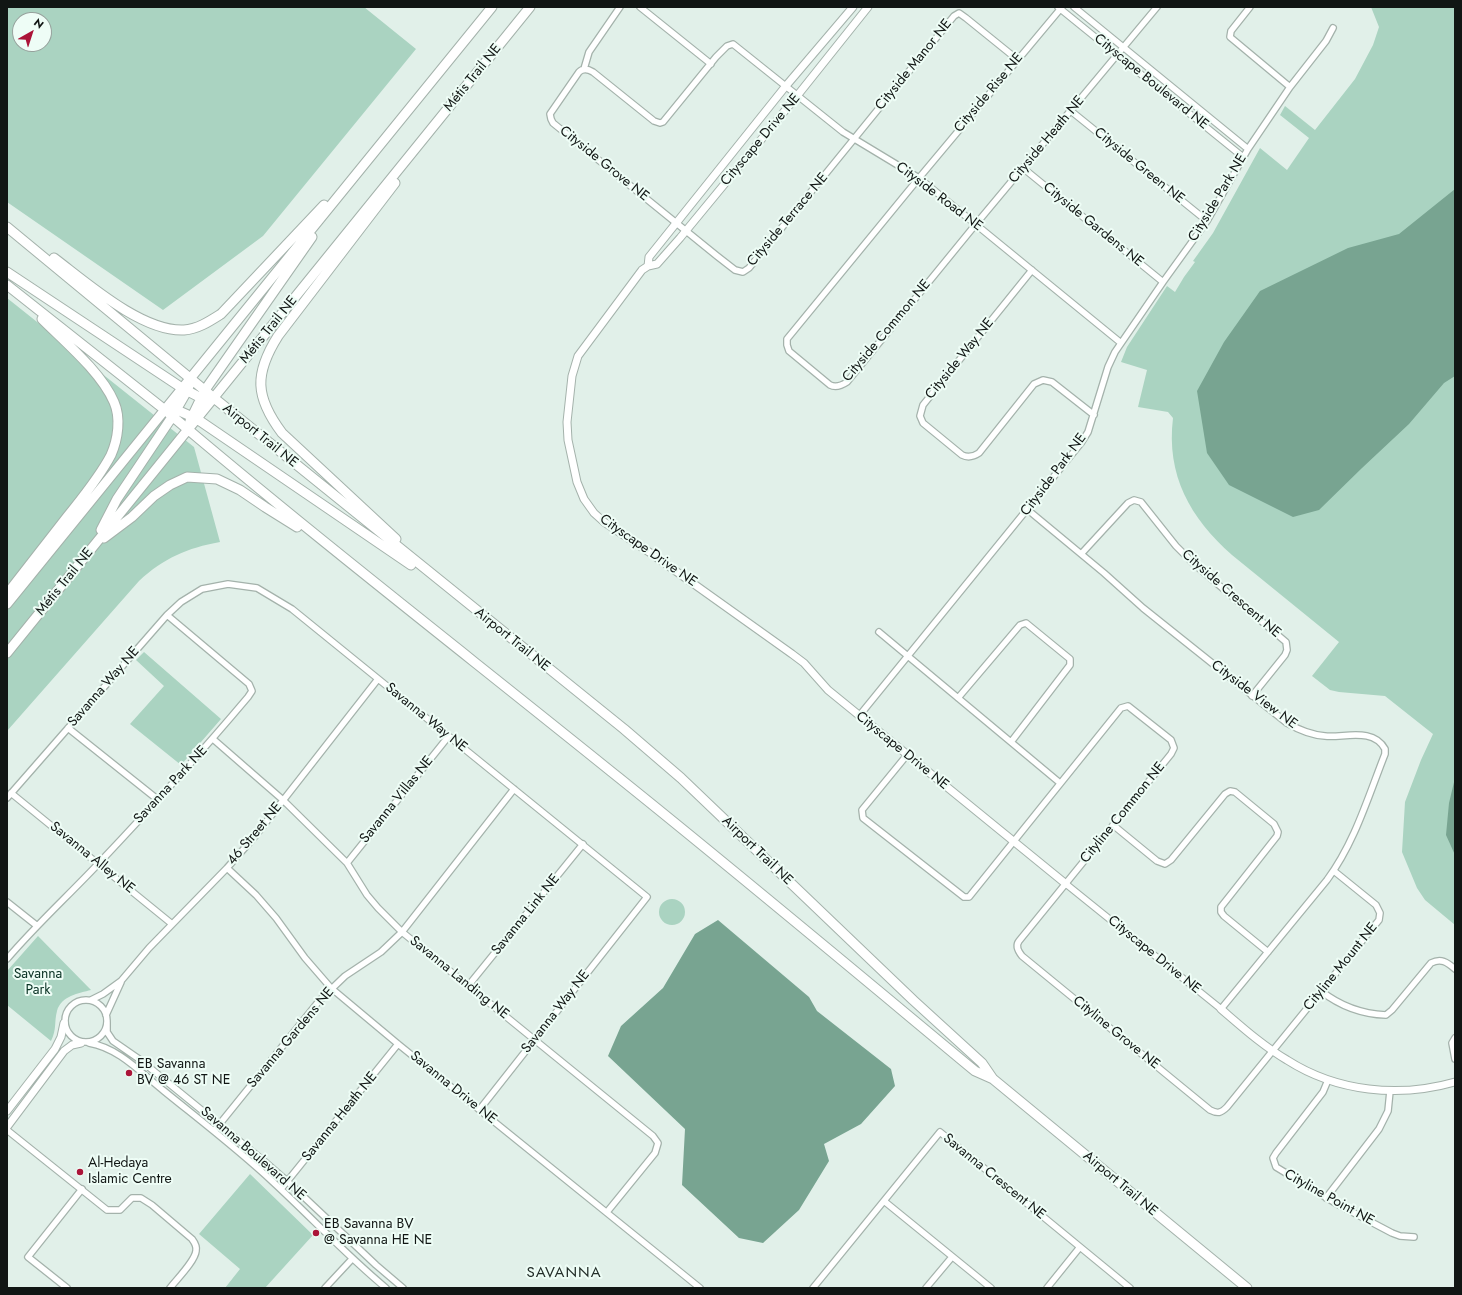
<!DOCTYPE html>
<html>
<head>
<meta charset="utf-8">
<style>
	body { margin:0 }
	#map { position:relative; width:1462px; height:1295px; overflow:hidden; background:#e1f0e9; font-family:Jost,sans-serif }
	canvas { display:block }
	.frame { position:absolute; inset:0; border:8px solid #111614; pointer-events:none }
	.north { position:absolute; left:12px; top:12px; width:40px; height:40px; box-sizing:border-box; background:#eefdf6; border:1px solid #96a19c; border-radius:50%; rotate:39deg; font-size:11px; font-weight:700; line-height:16px; text-align:center; color:#111614 }
	.north::after { content:''; display:block; margin:auto; width:14px; height:18px; background:#ab1438; clip-path:polygon(50% 0,100% 100%,50% 72%,0 100%) }
</style>
</head>
<body>
<div id="map">
<canvas width="1462" height="1295"></canvas>
<div class="frame"></div>
<div class="north">N</div>
</div>
<script>
const ctx = document.querySelector('canvas').getContext('2d');
ctx.lineJoin = 'round';
function fillPath(path, color) { ctx.fillStyle = color; ctx.fill(path, 'evenodd'); }
function stroke(path, color, width, dash) { ctx.strokeStyle = color; ctx.lineWidth = width; ctx.lineCap = dash ? 'butt' : 'round'; ctx.setLineDash(dash || []); ctx.stroke(path); }
function label(font, color, halo, rows, align = 'center') {
  ctx.font = font + ' Jost,sans-serif'; ctx.lineWidth = 4; ctx.setLineDash([]); ctx.textBaseline = 'middle'; ctx.strokeStyle = halo; ctx.fillStyle = color; for (const [text, x, y, turn = 0] of rows) {
    ctx.save(); ctx.translate(x, y); ctx.rotate((+turn || 0) * Math.PI / 180); ctx.textAlign = isNaN(turn) ? turn : align; if (halo) ctx.strokeText(text, 0, 0); ctx.fillText(text, 0, 0); ctx.restore();
  }
}
fillPath(new Path2D(`
	M7,7H364L416,49L263,236L163,310L7,202ZM20,20H44V44H20Z
	M1371,7H1455V925L1425,900L1417,888L1402,852L1405,802L1421,760L1433,734L1385,696L1339,692L1330,690L1312,676L1339,642L1232,555C1190,518 1166,475 1173,418L1168,412L1138,407L1147,370L1121,362L1127,347L1167,286L1175,292L1184,277L1195,262L1193,261L1213,233L1260,148L1287,170L1309,138L1280,115L1285,106L1315,130L1355,79L1373,45L1379,27Z
	M7,298L194,447L220,542C187,548 164,558 139,581L7,731Z
	M144,652L221,719L181,765L130,724L164,686L136,660Z
	M659 912a13 13 0 1 1 26 0a13 13 0 1 1-26 0Z
	M38,936L91,990C79,993 61,996 57,1011C54,1022 57,1029 51,1041L7,1005V971Z
	M250,1174L313,1235L265,1288H225L240,1269L199,1234Z`), '#aad3c1');
fillPath(new Path2D(`
	M1455,189V376L1444,383L1409,424L1362,468L1319,510L1293,517L1229,485L1207,453L1197,391L1224,342L1260,291L1348,248L1399,234Z
	M1455,778V855L1446,835L1449,803Z
	M718,920L809,997L817,1011L891,1069L895,1086L861,1124L824,1144L829,1161L799,1210L763,1243L739,1238L682,1185L685,1129L608,1056L621,1026L663,988L695,934Z`), '#78a491');
const minor = new Path2D(`
	M640,7L711,64
	M1058,7L1243,157
	M1062,7L919,178L787,339V345L789,351L830,385C836,388 841,386 847,382L976,224L1157,7
	M1074,7L1248,149
	M1018,60L966,18L959,13L954,16L749,268L743,272L735,270L717,256L553,123L551,119L550,114L579,72C583,68 588,69 593,72L654,121L660,123L663,122L716,57L727,46L733,44L843,132L919,178L1121,343
	M584,69L589,52L620,7
	M1290,87L1326,41L1333,28
	M1071,111L1207,221
	M1023,168L1163,282
	M1032,270L923,405L920,416L923,423L962,455C968,458 973,457 979,453L1034,384L1043,380L1052,382L1094,415
	M1028,510L1104,573L1143,608L1287,723C1299,730 1311,735 1325,736C1344,738 1373,727 1385,749V754C1368,797 1355,842 1327,880L1221,1009L1066,884
	M1082,553L1128,503L1134,500L1141,502L1176,546L1194,564L1286,642L1287,650L1285,655L1252,696
	M879,632L1060,783
	M958,698L1020,625L1026,623L1070,659V665L1011,742
	M859,716L1081,443L1088,432L1108,367L1115,352L1163,282L1207,221L1248,149L1290,87L1230,37L1231,31L1250,7
	M68,728L157,799
	M213,739L283,800L347,863L367,895L378,908L402,932L653,1136L658,1143L655,1153L607,1212
	M907,755L862,810L863,818L964,897H969L1121,708L1128,706L1171,740L1174,748L1171,754L1019,941C1015,946 1018,951 1022,956L1210,1110C1218,1114 1221,1113 1227,1107L1379,920L1380,913L1376,905L1334,871
	M11,793L172,924
	M7,798L167,615L181,602L202,589L228,584L257,588L292,609L647,897L480,1109
	M1113,825L1157,861L1165,864L1171,860L1225,794L1230,791L1235,792L1274,824L1278,832L1277,836L1221,907V912L1224,916L1268,952
	M347,863L448,737
	M227,868L256,895L276,918L305,958L331,988L398,1044L700,1288
	M7,902L36,925
	M7,959C36,925 69,895 100,862C150,809 200,754 248,697L252,691L249,684L167,615
	M468,986L583,844
	M1321,991C1340,1006 1362,1014 1386,1015L1392,1010L1431,963C1441,958 1447,962 1455,969
	M65 1021a21 21 0 1 1 42 0a21 21 0 1 1-42 0Z
	M91,1000L103,994L121,981L149,948L227,868L256,835L378,679
	M106,1015L121,982
	M107,1022V1032L113,1041L139,1059L264,1161L287,1181L376,1265L403,1288
	M1455,1038L1452,1043L1455,1059
	M89,1043C119,1048 141,1073 164,1091C201,1121 239,1150 273,1182C311,1217 346,1255 386,1288
	M1328,1080L1323,1092L1276,1153L1273,1158L1276,1167L1337,1204L1392,1233L1400,1236L1414,1237
	M7,1130L107,1210H120L132,1198H141L152,1205L192,1239C195,1243 197,1247 196,1251C195,1261 177,1279 170,1288
	M214,1131L319,1001L345,976L381,952L402,932L514,789
	M281,1189L398,1044
	M1326,1198L1379,1129L1388,1111L1390,1091
	M884,1201L991,1288
	M67,1288L28,1257L82,1189
	M325,1288L352,1259
	M813,1288L940,1132L1130,1288
	M926,1288L952,1257
	M1047,1288L1080,1247`);
const tertiary = new Path2D(`
	M853,7L785,87L649,257L648,266L657,264L680,238L797,96L868,7
	M648,266L642,270L578,356L572,376L567,422L568,440L577,482L584,499L594,513L604,522L649,552L792,654L804,663L828,690L1066,884
	M1221,1009C1242,1027 1263,1046 1287,1060C1337,1092 1399,1098 1455,1082
	M7,1111L55,1049L61,1037L64,1023
	M7,1127L64,1051L72,1045L81,1043`);
const primary = new Path2D(`
	M395,183L278,336C254,374 255,397 282,433L396,539
	M7,227L214,398L624,729L681,778L913,1000L982,1063L993,1079L1247,1288
	M54,258C87,283 142,332 184,330C198,329 210,321 221,314L324,205
	M7,272L182,388L201,398H206
	M7,285L165,410C313,536 467,655 618,777C739,874 857,973 975,1071L993,1079
	M165,410H177L197,419L411,565
	M190,421L205,390L312,237
	M101,530L117,499L172,417L187,391L189,386
	M104,538L132,517L154,496L170,485L187,477L217,479L240,490L265,507L297,527
	M7,594C27,568 47,543 67,517C82,498 99,478 111,455C118,439 121,418 114,402C101,372 65,342 42,319
	M7,604L492,7
	M7,653L530,7`);
stroke(minor, '#a4b2ab', 8);
stroke(tertiary, '#a4b2ab', 9);
stroke(primary, '#a4b2ab', 11);
stroke(minor, '#fff', 5.5);
stroke(tertiary, '#fff', 7);
stroke(primary, '#fff', 9);
for (const [x, y, r, color] of [
	[129,1073,4,"#ab1438"],
	[80,1172,4,"#ab1438"],
	[316,1233,4,"#ab1438"]
]) { const dot = new Path2D(); dot.arc(x, y, r, 0, 2 * Math.PI); ctx.fillStyle = color; ctx.fill(dot); stroke(dot, '#eefdf6', 1.5); }
label('14px', '#111614', '#eefdf6', [
	["Cityside Manor NE",914,65,-51],
	["Métis Trail NE",473,78,-51],
	["Cityscape Boulevard NE",1151,82,39],
	["Cityside Rise NE",989,93,-50],
	["Cityscape Drive NE",761,140,-50],
	["Cityside Heath NE",1047,140,-50],
	["Cityside Grove NE",604,164,39],
	["Cityside Green NE",1139,166,39],
	["Cityside Road NE",939,197,37],
	["Cityside Park NE",1218,198,-59],
	["Cityside Terrace NE",788,220,-50],
	["Cityside Gardens NE",1093,225,39],
	["Métis Trail NE",269,330,-51],
	["Cityside Common NE",887,331,-50],
	["Cityside Way NE",960,359,-51],
	["Airport Trail NE",260,436,39],
	["Cityside Park NE",1054,475,-53],
	["Cityscape Drive NE",648,551,35],
	["Métis Trail NE",65,582,-51],
	["Cityside Crescent NE",1231,594,41],
	["Airport Trail NE",512,640,39],
	["Savanna Way NE",104,687,-49],
	["Cityside View NE",1254,695,37],
	["Savanna Way NE",426,718,39],
	["Cityscape Drive NE",902,751,39],
	["Savanna Park NE",171,785,-47],
	["Savanna Villas NE",397,800,-51],
	["Cityline Common NE",1123,813,-51],
	["46 Street NE",255,834,-50],
	["Airport Trail NE",757,851,44],
	["Savanna Alley NE",92,858,39],
	["Savanna Link NE",526,915,-51],
	["Cityscape Drive NE",1154,955,39],
	["Cityline Mount NE",1341,967,-51],
	["Savanna Landing NE",459,978,39],
	["Savanna Way NE",556,1012,-52],
	["Cityline Grove NE",1116,1033,39],
	["Savanna Gardens NE",291,1038,-50],
	["Savanna Drive NE",453,1088,39],
	["Savanna Heath NE",340,1117,-51],
	["Savanna Boulevard NE",253,1154,41],
	["Savanna Crescent NE",994,1177,39],
	["Airport Trail NE",1120,1184,40],
	["Cityline Point NE",1329,1198,29]
]);
label('14px', '#083123', '#eefdf6', [
	["Savanna",38,975],
	["Park",38,991]
]);
label('14px', '#111614', '#eefdf6', [
	["EB Savanna",137,1065],
	["BV @ 46 ST NE",137,1081],
	["Al-Hedaya",88,1164],
	["Islamic Centre",88,1180],
	["EB Savanna BV",324,1225],
	["@ Savanna HE NE",324,1241]
], 'left');
ctx.letterSpacing = '1px';
label('15px', '#242f2a', '#eefdf6', [
	["SAVANNA",564,1273]
]);
ctx.letterSpacing = '0px';
</script>
</body>
</html>
